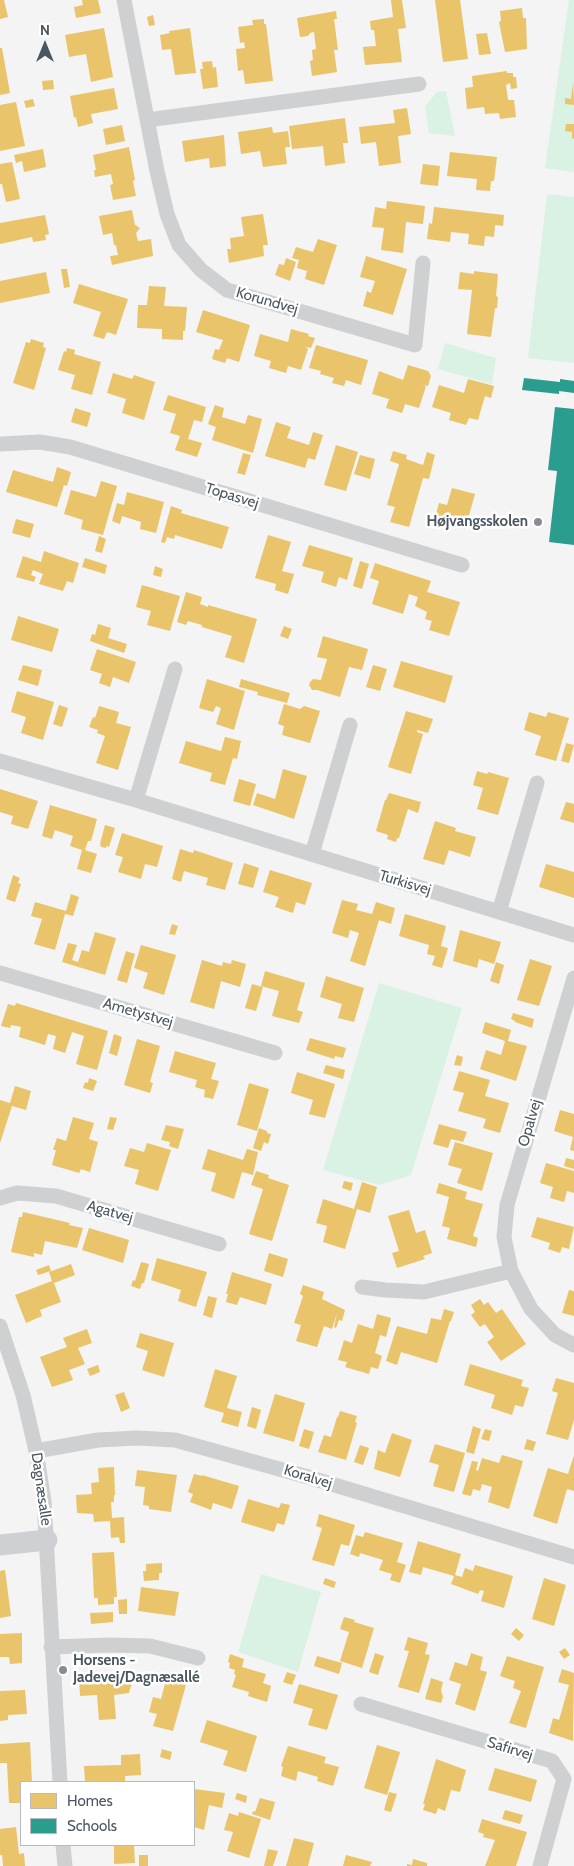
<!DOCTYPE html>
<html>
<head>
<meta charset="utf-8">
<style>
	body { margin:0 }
	#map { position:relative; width:574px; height:1866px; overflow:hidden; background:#f4f4f4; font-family:Cabin,sans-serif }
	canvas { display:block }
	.legend { position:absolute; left:20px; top:1781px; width:175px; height:65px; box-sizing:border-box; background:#fff; border:1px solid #b7bbc0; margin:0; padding:6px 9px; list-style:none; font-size:15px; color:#4a5661 }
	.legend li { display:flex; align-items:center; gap:10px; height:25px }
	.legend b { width:25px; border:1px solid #b7bbc0 }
	.north { position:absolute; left:20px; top:20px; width:50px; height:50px; -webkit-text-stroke:4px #fff; paint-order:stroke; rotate:0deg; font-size:14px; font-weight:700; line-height:20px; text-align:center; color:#4a5661 }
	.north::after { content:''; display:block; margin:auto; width:18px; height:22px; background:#4a5661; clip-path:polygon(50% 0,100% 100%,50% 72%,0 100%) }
</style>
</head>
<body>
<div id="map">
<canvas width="574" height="1866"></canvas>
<ul class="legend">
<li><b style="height:14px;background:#e9c46a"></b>Homes</li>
<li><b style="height:14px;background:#2a9d8f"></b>Schools</li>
</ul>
<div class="north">N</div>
</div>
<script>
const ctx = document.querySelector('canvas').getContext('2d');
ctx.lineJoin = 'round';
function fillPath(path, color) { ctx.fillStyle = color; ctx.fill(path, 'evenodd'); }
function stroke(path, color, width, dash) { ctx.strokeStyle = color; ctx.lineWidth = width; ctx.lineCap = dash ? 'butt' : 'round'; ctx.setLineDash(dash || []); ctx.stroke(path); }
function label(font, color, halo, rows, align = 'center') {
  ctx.font = font + ' Cabin,sans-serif'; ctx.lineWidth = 5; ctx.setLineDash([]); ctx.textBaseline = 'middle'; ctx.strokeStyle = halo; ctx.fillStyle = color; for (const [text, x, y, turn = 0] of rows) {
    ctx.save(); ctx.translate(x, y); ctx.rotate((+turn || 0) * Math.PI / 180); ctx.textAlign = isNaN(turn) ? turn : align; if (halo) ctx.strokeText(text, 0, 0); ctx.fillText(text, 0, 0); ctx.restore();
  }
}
fillPath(new Path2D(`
	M569,0H574V172L545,168Z
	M446,91L455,136L429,133L425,106L437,92Z
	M547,194L574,197V363L528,358Z
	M445,343L496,358L492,384L438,369Z
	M379,983L462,1008L411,1175L379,1185L323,1170Z
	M261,1574L321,1592L298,1672L238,1652Z`), '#d9f2e3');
fillPath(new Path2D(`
	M0,0H4L8,17L0,19Z
	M82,0H98L101,13L76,18L74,7L83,5Z
	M391,0H402L406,28L398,29L402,62L365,65L363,47L376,46L374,30H371L370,21L393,17Z
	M435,0H460L468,59L443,62Z
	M522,8L523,18H526L527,49L505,52L499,22L501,21L500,11Z
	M336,11L337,19H334L338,50H334L337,72L312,76L310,61L313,60L312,50L316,49L314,32L310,33L308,36L300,37L297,18Z
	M153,15L155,25L149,26L147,17Z
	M264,19V24H266L273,81L245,84L243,70L238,71L236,49L245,48L244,42L240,43L238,27L253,25L252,20Z
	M104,28L113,77L91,82L86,54L69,57L65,35Z
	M190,28L196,73L175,75L171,49L162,50L160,35L170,33L169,31Z
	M487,33L491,54L479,55L476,34Z
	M0,48H2L10,93L0,95Z
	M212,61L213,68L216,67L218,87L203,89L200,69H203L202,62Z
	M507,71V73H513V77H516L517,88L511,89L510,83L506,85L508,100H514L516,117L500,119L499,113L485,114L484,107L467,109L465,88L473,87L472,76Z
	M53,80L54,89L43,90L42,81Z
	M573,82L574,105L565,104V98L571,99Z
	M114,88L118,109L91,114L93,123L78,127L76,117L74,118L70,96Z
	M33,99L35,106L26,108L24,101Z
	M16,102L25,146L0,151V105Z
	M407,108L411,134L398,136L401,163L379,166L376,142L361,144L359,127L395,123L393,110Z
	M345,118L348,143H343L345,163L325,166L323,146L292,149L289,126Z
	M566,124H574V139L572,138V132L565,131Z
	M122,125L125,141L106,145L103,129Z
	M272,127L273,133L288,131L290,147H285L287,164L263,167L260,151L241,154L238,132Z
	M224,135L226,166L210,168L209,158L185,162L182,141Z
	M129,147L135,180L133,181L136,196L113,200L110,185L113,184L111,174L95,177L94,170H96L93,155Z
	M43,149L46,167L24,172L22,161L16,163L14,155Z
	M450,152L497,157L494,181H491L490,191L476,190L477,179L447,176Z
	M12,162L20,199L6,202L2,184H0V164Z
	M423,164L440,166L438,186L420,184Z
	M387,201L425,206L423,224L406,222L403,253L381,250L384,228L372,227L375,207L386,209Z
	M434,207L504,215L503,226L495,225L494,237L485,236L484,246L468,244L469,234L451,232L450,242L427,239L429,223L432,224Z
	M132,210L135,225L140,228L136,233L138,241L151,239L153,256L112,265L110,256L118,255L116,245H114L112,233L103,235L99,216Z
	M263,214L268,245H263L264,256L229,263L227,249H231L230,238L244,236L241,217Z
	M45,215L49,234L45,235L46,240L33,242L32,237L0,244V223Z
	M318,239L337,245L324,285L305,279L307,271L297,268L299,260L292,258L296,247L313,252Z
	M366,256L407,269L393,315L363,306L367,291L371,293L375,281L360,277Z
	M286,258L296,262L290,281L275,275L279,264L284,265Z
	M61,269H67L70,287L64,288Z
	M474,271L498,274L496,296L498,297L497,308H495L491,337L467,334L472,290L458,289L460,272L474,274Z
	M46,272L50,293L0,303V281Z
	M79,284L128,299L116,335L107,332L104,339L93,336L101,312L73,303Z
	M149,286L166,287L164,306L187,307L185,331H183V340L162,339V329L137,328L138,305H147Z
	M203,310L250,325L239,362L227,358L225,363L212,359L215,349L219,350L223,340L196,332Z
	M291,329L309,334L308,336L315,338L311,348L305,347L308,349L301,370L288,366L286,373L269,368L271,361L254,356L260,334L288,342Z
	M31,339L44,343L43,347L46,348L34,390L13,383L26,342L30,343Z
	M316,345L368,360L361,385L346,380L344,386L332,383L334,378L320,374L321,371L309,368Z
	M67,348L75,350L74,354L101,362L92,395L71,389L75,375L58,370L64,351L66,352Z
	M408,365L428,371L431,376L428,386L422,384L426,386L419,408L405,404L402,413L386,408L389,399L372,394L379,371L403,380Z
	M113,373L132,379L134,375L155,382L144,420L122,413L126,399L107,393Z
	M468,379L494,386L491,398L485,396L478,420L469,418L466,425L449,420L451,413L432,407L439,385L464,393Z
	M168,395L206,407L202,422L194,420L188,439L202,443L197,457L175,450L180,436L170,433L176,414L163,410Z
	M215,405L224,408L222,417L245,424L248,415L262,419L253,453L212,440L216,427L208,424Z
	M75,408L91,413L87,427L71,422Z
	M276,422L291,427L287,438L309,445L313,432L323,435L315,460L308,458L305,468L265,456Z
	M336,445L358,452L346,491L324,485Z
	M393,451L407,455L406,459L423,465L427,452L435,455L429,479L423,478L409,527L390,522L395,507L387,505L399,464L390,461Z
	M243,453L251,455L245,475L237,473Z
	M360,455L375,459L370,479L354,474Z
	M57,467L71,472L67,486L64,485L57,507L6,492L13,470L53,482Z
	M101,481L117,486L103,535L81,529L83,520L64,514L71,490L96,497Z
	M452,488L475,494L465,529L435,518L439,503L447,505Z
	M127,492L164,502L156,533L140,529L141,522L122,516L120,524L112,521L117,503L124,505Z
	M171,506L182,510L181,513L229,527L222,549L175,535L174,539L167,537L165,543L161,542Z
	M16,519L34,524L30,538L12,533Z
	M268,535L291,542L282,571L294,574L288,594L275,590L276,584L255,578Z
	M99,536L106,539L102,553L95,551Z
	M309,545L353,558L347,580L339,577L336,587L321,582L324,572L302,566Z
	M44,551L79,563L73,583L67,581L63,591L39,584L43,574L33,570L31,575L36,577L34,582L16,577L23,556L41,562Z
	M85,558L107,565L105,574L82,567Z
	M360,561L369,564L362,589L353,586Z
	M375,563L431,581L427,592L460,602L449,636L429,630L432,621L425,619L427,612L415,606L418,597L409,594L403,614L372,604L379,581L370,578Z
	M155,566L163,569L161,577L153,575Z
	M142,585L180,596L170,631L147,625L151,611L136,607Z
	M186,592L202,597L200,604L208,607V605L257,619L244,663L225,657L232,636L202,627V625L188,621L186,625L177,622Z
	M18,616L59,629L52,652L11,640Z
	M98,624L111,628L108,638L127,644L124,653L90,641L92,634L95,635Z
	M284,626L292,629L288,639L280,636Z
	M323,636L368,649L362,670L349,667L340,697L317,690H312L309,685L310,682L313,679L321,680L327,659L317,657Z
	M97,649L136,662L129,683L113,677L110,687L99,683L102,674L90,670Z
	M401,661L453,676L445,703L393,687Z
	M23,665L42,670L38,686L18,680Z
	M373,665L387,669L380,691L366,687Z
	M207,679L245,691L234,730L216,724L221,708L216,706L213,712L199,708Z
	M241,679L290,693L287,703L257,695L258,692L239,687Z
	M17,691L54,702L43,740L21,733L26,717L11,712Z
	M284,704L300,709L304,706L320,711L310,743L282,735L284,726L278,724Z
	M59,705L68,708L62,727L53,724Z
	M99,706L119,712L116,723L131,727L118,770L96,763L105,736L97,733L98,730L89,727L93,717L95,718Z
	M406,711L433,719L428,733L417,730V732L423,734L411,774L388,767Z
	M529,712L546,717L548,712L569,718L556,761L535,755L541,736L524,730Z
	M225,737L241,741L237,759L233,758L225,785L210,781L212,773L179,763L186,741L221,751Z
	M566,743L574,745L569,763L561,761Z
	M283,769L307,776L294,819L253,805L257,793L275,799Z
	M477,771L487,774L488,772L509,778L498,815L477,809L483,788L473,785Z
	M239,779L256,784L250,806L233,801Z
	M0,789L38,801L28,829L11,824L13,816L0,812Z
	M389,793L421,802L418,813L408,809L399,838H397L396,842L387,839L388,835L376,831L385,800H386Z
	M566,802L574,804V823L560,819Z
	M50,805L97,819L91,841H88L85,850L97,854L91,873L77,869L82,850L70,846L73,836L55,830L52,839L42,836Z
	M435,821L456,828L455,831L476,837L470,857L449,850L444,865L423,859Z
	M105,825L115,828L109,847L106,846V848L101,847L100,844Z
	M122,833L163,846L157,867L145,864L141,879L118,872L123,857L115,855Z
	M180,849L193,853L194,850L233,863L225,890L206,885L208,878L184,871L181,882L172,879Z
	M244,863L259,868L253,888L238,884Z
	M546,864L574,872V898L539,887Z
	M270,870L312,883L305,905L296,902L293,913L275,907L279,897L263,892Z
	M13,875L20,878L18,883L21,884L15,902L6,899Z
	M71,894L79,897L73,916L65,914L55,950L34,944L42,919L31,916L35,902L66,911Z
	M342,900L358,904L356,910L372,914L376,902L395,908L391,924L379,920L365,966L350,961L359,933L350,930L348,938L332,933Z
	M405,914L446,926L441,946L448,948L442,968L432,965L435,956L427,954L429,945L399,936Z
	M172,924L178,926L175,935L169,934Z
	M460,930L501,942L494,964L479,959L477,968L453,961Z
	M95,932L116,938L105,975L62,962L68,943L77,945L72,960L78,962L82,950L89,952Z
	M141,945L176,955L164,995L143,988L148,973L134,968Z
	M126,951L135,954L127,983L117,980Z
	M530,959L552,966L539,1006L517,1000Z
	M202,960L222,966L223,962L231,964L232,960L246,964L240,987L221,981L214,1009L190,1002Z
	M496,962L504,965L499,984L490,981Z
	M265,971L305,983L297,1010L303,1012L299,1023L272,1016L279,991L261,986Z
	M326,976L364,988L354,1022L338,1018L342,1004L320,997Z
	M252,984L263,987L256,1011L245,1008Z
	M16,1003L108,1031L97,1070L76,1064L84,1036L72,1032L65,1053L53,1049L56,1036L48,1034L45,1045L19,1037L21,1027L11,1025L10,1028L1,1026L8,1004L15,1006Z
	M513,1013L534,1019L532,1028L515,1022V1021L511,1019Z
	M485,1022L511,1030L508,1041L527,1046L516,1081L480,1069L486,1050L501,1055L505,1041L482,1033Z
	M114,1034L122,1037L117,1056L109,1053Z
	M310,1038L346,1048L343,1058L335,1056L334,1059L306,1050Z
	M137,1039L160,1046L150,1082L153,1083L150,1093L124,1085Z
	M175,1051L216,1063L211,1079L219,1081L213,1099L204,1097L205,1090L195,1087L197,1080L169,1072Z
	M457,1055L463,1057L461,1066L454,1065Z
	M326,1065L345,1070L343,1079L323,1073Z
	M459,1071L490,1080L485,1096L509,1103L500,1133L483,1128L486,1119L458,1111L464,1093L453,1090Z
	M297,1072L335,1084L325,1118L309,1114L313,1100L291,1093Z
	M89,1078L97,1081L93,1091L83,1088L85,1082L88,1083Z
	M249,1083L269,1089L257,1131L237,1125Z
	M15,1086L31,1091L26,1110L12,1106L0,1143V1100L10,1103Z
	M560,1110L574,1114V1151L570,1150L573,1137L554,1131Z
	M73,1117L94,1123L89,1139L98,1142L90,1172L81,1169L79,1173L52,1165L56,1150H53L57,1138L66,1141Z
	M110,1117L117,1118L113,1130L107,1129Z
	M439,1124L467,1132L463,1142L451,1139L448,1148L433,1144Z
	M166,1125L184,1129L178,1149L169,1146L170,1142L161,1140Z
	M259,1128L267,1131V1133L271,1134L268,1144L264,1142L261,1151L253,1148Z
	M455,1142L493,1153L482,1191L457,1183L462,1169L448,1165Z
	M147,1143L171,1150L158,1191L135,1184L139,1170L124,1166L130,1148L144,1152Z
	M208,1149L243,1160L247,1149L258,1152L253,1175L242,1172L234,1199L211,1191L216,1173L202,1169Z
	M566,1158L574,1160V1169L564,1166Z
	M546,1163L574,1171V1193L567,1191L564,1202L550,1198L553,1187L540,1183Z
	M256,1171L269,1175L268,1178L289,1185L272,1241L249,1234L263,1189L251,1185Z
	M344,1181L353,1183L351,1191L342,1188Z
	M362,1182L377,1187L370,1213L357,1209L345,1249L323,1242L327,1226L316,1223L323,1199L354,1209Z
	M439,1183L467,1192L465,1199L483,1204L473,1236L478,1238L476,1247L447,1239L450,1228L442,1226L449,1197L436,1193Z
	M409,1210L416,1233L425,1230L432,1253L423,1256L425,1259L397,1268L392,1253L399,1251L388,1216Z
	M23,1212L70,1223L69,1225L83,1228L77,1248L45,1241L42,1255L34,1253V1257L11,1252L19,1217H22Z
	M537,1217L574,1227L569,1249L562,1247L560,1253L548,1249L550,1243L531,1237Z
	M89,1228L129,1240L123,1263L82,1250Z
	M269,1253L288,1259L283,1277L264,1271Z
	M157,1258L207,1272L196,1307L178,1301L181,1290L151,1280Z
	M141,1262L149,1264L144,1283H142L140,1289L131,1286L133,1280L135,1281Z
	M71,1264L75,1275L54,1283L61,1302L40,1310L42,1316L26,1323L15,1295L52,1281L49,1272Z
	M49,1265L51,1271L38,1275L36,1270Z
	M232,1272L272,1284L266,1305L240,1297L237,1305L226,1302L228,1294H226Z
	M303,1285L324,1292L322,1299L345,1310L342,1321L339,1320L336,1328L334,1327L337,1313L332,1329L324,1326L317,1347L296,1341L301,1325L294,1323L303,1296L300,1294Z
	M569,1290L574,1291V1316L562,1313Z
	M208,1296L217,1298L212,1318L203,1315Z
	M480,1299L484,1305L488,1302L496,1313L502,1309L526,1344L501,1361L487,1342L494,1337L485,1324L480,1327L471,1315L475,1312L471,1305Z
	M444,1309L454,1312L451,1321H450L437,1363L401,1352L397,1365L386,1361L397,1326L427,1334L431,1318L441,1320Z
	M377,1314L391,1318L386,1337L380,1335L375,1353L382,1356L378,1369L371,1367L369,1374L345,1367L347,1362L338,1360L344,1340L352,1343L358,1324L373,1329Z
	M87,1329L92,1343L78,1348L85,1364L69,1370L73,1380L52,1387L40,1357L67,1347L63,1338Z
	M140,1333L174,1343L164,1377L142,1370L148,1351L136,1347Z
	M470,1364L523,1380L521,1386L529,1388L523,1407L515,1405L512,1415L491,1408L495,1395L464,1385Z
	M98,1365L100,1372L90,1376L87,1369Z
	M215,1369L237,1376L227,1408L242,1412L238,1427L221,1422L224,1413L204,1407Z
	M556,1378L574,1383V1420L568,1440L546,1434L558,1393L552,1391Z
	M124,1392L130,1408L121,1412L115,1395Z
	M275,1394L305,1403L294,1442L263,1433Z
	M252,1407L261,1410L256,1429L247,1426Z
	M340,1411L357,1416L355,1422L357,1423L346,1460L318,1452L324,1435L331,1437L337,1417H338Z
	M473,1426L481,1429L474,1454L466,1452Z
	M304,1429L314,1432L309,1449L299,1446Z
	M485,1429L492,1431L489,1441L481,1439Z
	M392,1433L412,1440L400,1477L374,1469L378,1450L385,1453Z
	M527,1439L536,1442L533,1451L524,1449Z
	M435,1444L465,1453L454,1492L433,1486L439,1465L429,1462Z
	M360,1445L369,1448L363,1465L354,1462Z
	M502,1455L523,1461L509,1509L488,1502L492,1487L482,1484L480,1491L473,1489L471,1496L462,1494L472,1461L478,1462L476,1470L478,1471L482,1458L499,1463Z
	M574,1455V1491L567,1489L557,1524L533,1516L548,1468L568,1474Z
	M114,1467L115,1495H114V1502H111L112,1518L124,1517L125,1543H120L119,1537L111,1538L110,1521L94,1522L93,1514L77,1513L76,1495L92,1494L91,1483L99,1482L98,1468Z
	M137,1470L177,1475L171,1512L149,1509V1506L143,1505L145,1487L135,1486Z
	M194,1474L202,1476V1475L239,1486L232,1509L213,1503L211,1510L190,1502L193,1494L188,1492Z
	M248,1499L279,1508L281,1503L290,1505L284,1525L277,1523L274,1532L241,1522Z
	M319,1514L355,1525L349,1546L341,1544L334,1566L312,1560L322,1528L316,1526Z
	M365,1532L403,1543L397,1562L406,1565L400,1583L390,1580L392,1574L379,1570L383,1560L360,1553L359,1557L350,1554L356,1535L363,1537Z
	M418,1541L461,1554L455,1575L462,1577L465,1568L473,1571L475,1565L513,1576L504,1608L481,1601L484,1591L480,1590L478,1594L451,1584L454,1576L423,1567L421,1575L409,1572Z
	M114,1552L117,1597H114V1604L98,1605V1598H94L92,1553Z
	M162,1563V1573H159V1580L144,1581L143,1571H146V1564Z
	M5,1570L11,1616L0,1618V1571Z
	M325,1578L336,1582L334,1588L323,1584Z
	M544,1578L566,1585L554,1626L532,1619Z
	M141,1587L179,1592L175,1616L138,1611Z
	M127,1599V1614H119L118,1600Z
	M113,1612V1622L91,1624L90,1613Z
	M344,1617L355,1620L354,1622L374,1628L362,1668L340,1661L349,1632L340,1629Z
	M516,1628L524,1635L519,1641L511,1634Z
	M22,1633V1663L10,1664L9,1657H0V1634Z
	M408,1637L428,1643L425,1654L430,1655L419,1693L398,1687L409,1651L404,1650Z
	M565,1648L570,1655L564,1659L559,1652Z
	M375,1653L384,1656L378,1675L369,1672Z
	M471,1653L483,1657L480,1670L487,1672L475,1711L455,1704L461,1684L449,1680L455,1662L467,1666Z
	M230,1654L244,1659L242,1667L266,1674L263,1683L271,1686L267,1702L248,1696L249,1692L232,1687L236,1675L234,1674L235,1670L229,1668L230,1663L228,1662Z
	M317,1656L342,1663L339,1674L314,1666Z
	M507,1656L544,1667L526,1728L509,1723L521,1691L513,1688L515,1681L500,1676Z
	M562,1669L574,1673L573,1741L549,1733L553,1718L559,1720L569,1685L558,1682Z
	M132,1670H135V1673L129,1693L114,1695L116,1719L99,1720L97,1695L80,1696L79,1674L133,1673Z
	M287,1672L296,1675L292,1685L283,1682Z
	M431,1678L443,1682L441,1690L443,1697L441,1703L425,1699Z
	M166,1680L186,1685L173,1731L153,1726L157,1714L149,1712L153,1697L161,1699Z
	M299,1684L338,1695L327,1730L308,1725L313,1709L293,1703Z
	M25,1690L27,1714L8,1715V1720L0,1721V1691Z
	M207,1720L257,1736L246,1772L223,1765L228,1751L200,1742Z
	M30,1742L32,1782H21V1803H9L7,1763H0V1744Z
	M377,1745L400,1752L387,1795L364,1788Z
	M288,1746L326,1757L324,1763L339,1767L333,1786L317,1781L318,1777L298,1771L296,1781L281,1776L283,1767L281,1766Z
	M162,1749L172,1752L170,1760L160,1757Z
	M140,1754L141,1775L125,1776V1782H85L84,1766L121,1765V1755Z
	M436,1759L466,1770L460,1792L451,1790L445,1811L438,1808L436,1814L423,1810L425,1804H423Z
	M495,1768L537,1780L531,1802L488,1790Z
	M194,1789L225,1793L222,1808L209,1805L204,1830L194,1827Z
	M389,1792L397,1794L391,1812L384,1810Z
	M237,1793L247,1796L246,1803L235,1799Z
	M260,1798L275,1802L270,1820L252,1814L253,1811L255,1812Z
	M505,1810L523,1815L520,1824L502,1819Z
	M239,1812L261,1819L249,1858L227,1851L233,1832L224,1830L229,1813L238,1816Z
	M482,1819L527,1832L516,1866H485L495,1840L483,1837L484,1834L478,1832Z
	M16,1827L19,1854L24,1853L25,1866H3L2,1855H0V1829Z
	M294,1838L314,1843L308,1866H286Z
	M114,1845H134L135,1863L114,1864Z
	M268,1849L278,1851L273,1866H264Z
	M139,1855H148V1866H139Z
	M346,1855L372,1862L370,1866H343Z
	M413,1859L427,1863V1866H407V1864L412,1865Z`), '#e9c46a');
fillPath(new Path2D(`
	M524,378L560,382V379L574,381V393L559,391V394L522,390Z
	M555,407L574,409V545L549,542L557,471L548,470Z`), '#2a9d8f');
stroke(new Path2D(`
	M124,0L157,171L167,214L179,245L201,270L227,290L415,345L423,263
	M147,120L419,84
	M0,444L40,442L70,447L462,565
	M0,761L136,800L574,935
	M136,800L175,669
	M312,854L350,725
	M499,912L537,783
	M0,973L275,1053
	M574,978L507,1205L504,1237L511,1271L531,1309L555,1335L574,1345
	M0,1198L17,1193L56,1196L219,1244
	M362,1287L385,1290L424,1292L511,1271
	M0,1326L23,1395L36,1451L44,1501L60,1782
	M36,1451L98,1440L137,1438L175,1440L308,1477L574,1557
	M51,1647L111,1645L150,1646L198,1658
	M361,1704L552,1761L564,1779L540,1866
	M63,1845L65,1866`), '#ced0d2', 15);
stroke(new Path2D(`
	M0,1545L47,1540`), '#ced0d4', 21);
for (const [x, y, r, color] of [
	[538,522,5,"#868d94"],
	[63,1670,5,"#868d94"]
]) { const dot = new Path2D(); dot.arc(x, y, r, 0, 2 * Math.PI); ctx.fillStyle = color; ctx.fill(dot); stroke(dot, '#fff', 2); }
label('15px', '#4a5661', '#fff', [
	["Korundvej",267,301,16],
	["Topasvej",232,496,17],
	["Turkisvej",405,883,17],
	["Ametystvej",138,1013,16],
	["Opalvej",530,1123,-74],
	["Agatvej",110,1212,16],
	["Koralvej",308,1477,17],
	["Dagnæsalle",41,1489,82],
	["Safirvej",510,1749,17]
]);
label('bold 15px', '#4a5661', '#fff', [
	["Højvangsskolen",528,522],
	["Horsens -",73,1661,"left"],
	["Jadevej/Dagnæsallé",73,1678,"left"]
], 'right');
</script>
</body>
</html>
